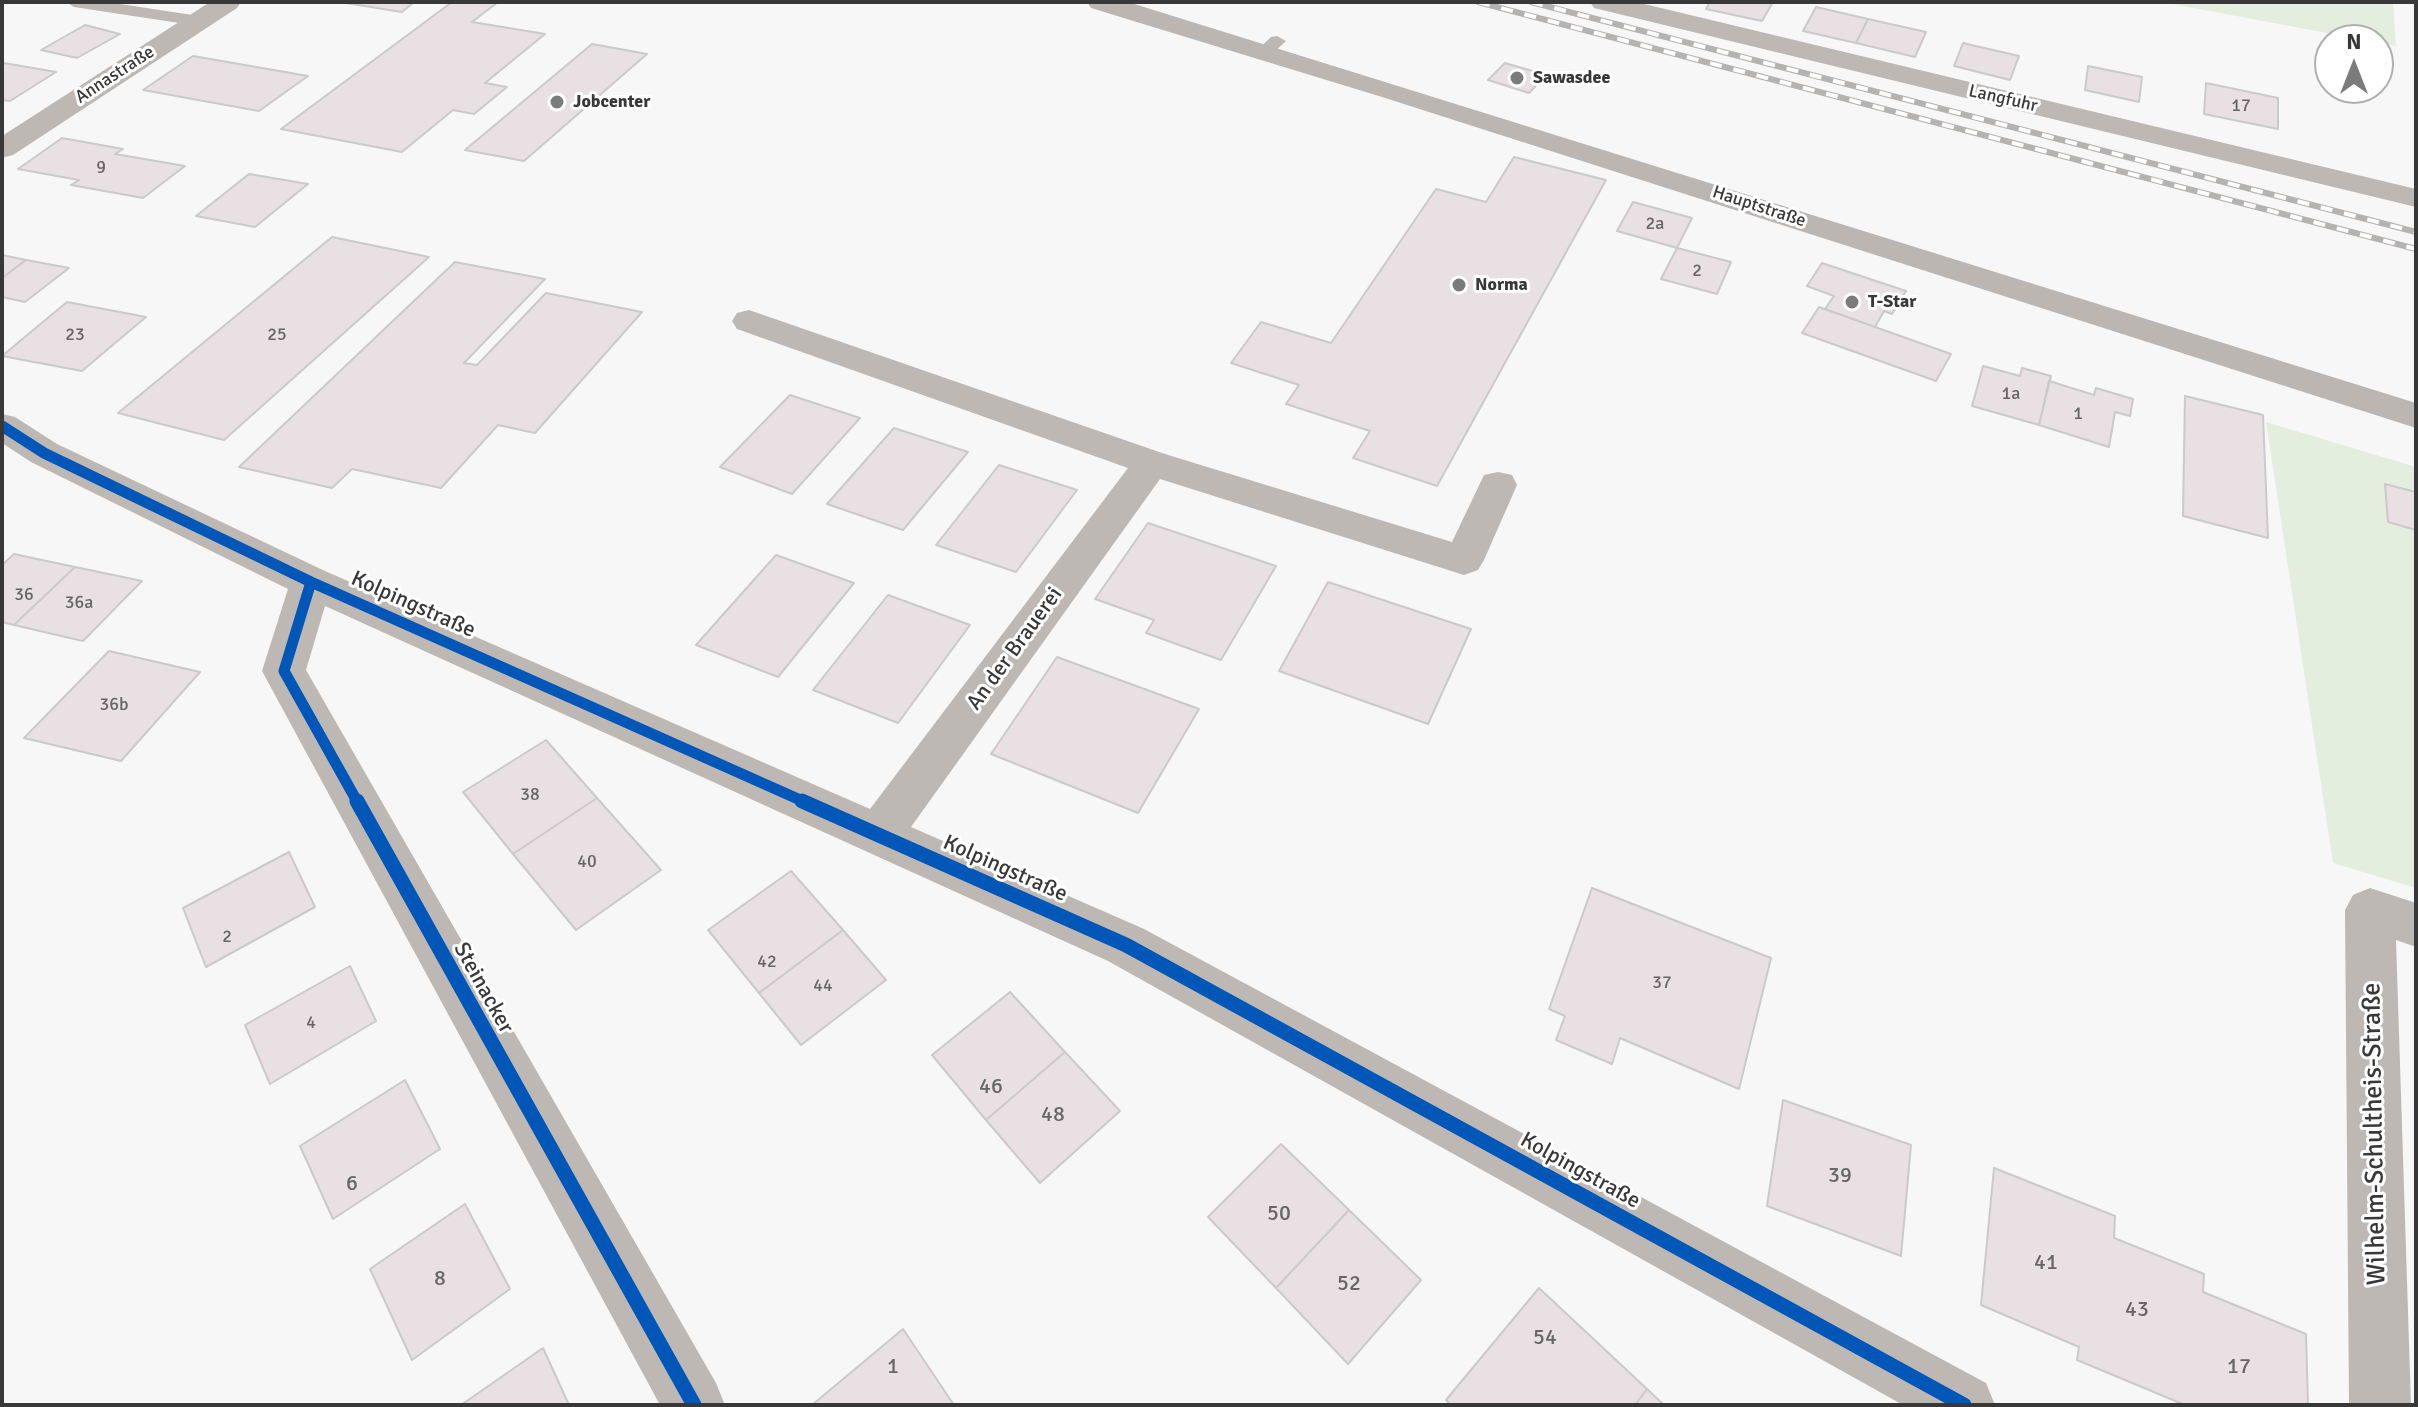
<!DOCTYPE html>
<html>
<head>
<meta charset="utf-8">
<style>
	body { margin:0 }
	#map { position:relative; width:2418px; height:1407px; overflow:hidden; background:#f7f7f8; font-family:Signika,sans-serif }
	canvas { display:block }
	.frame { position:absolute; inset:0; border:4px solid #383839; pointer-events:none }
	.north { position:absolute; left:2314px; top:24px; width:80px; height:80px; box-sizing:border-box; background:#fff; border:2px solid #afafb0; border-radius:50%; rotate:0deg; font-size:22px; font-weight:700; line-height:32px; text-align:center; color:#383839 }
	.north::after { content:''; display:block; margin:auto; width:28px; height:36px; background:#7b7b7c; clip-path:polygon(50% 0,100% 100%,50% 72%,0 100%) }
</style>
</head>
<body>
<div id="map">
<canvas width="2418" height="1407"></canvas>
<div class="frame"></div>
<div class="north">N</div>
</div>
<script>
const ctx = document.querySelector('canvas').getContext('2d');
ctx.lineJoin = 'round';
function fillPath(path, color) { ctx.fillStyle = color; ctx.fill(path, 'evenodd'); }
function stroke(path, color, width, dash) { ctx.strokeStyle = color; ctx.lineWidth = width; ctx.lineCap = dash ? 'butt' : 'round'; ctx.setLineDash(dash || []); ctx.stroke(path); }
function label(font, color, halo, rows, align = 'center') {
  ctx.font = font + ' Signika,sans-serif'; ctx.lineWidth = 6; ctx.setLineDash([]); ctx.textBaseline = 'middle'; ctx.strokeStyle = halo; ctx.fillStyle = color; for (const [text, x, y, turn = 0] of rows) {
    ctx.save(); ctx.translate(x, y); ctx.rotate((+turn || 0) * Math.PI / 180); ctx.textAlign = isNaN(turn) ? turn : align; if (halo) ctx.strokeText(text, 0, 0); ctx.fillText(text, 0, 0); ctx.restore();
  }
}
fillPath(new Path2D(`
	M2162,2H2393L2396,46L2378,43V40H2364Z
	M2266,422L2416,467V888L2333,863Z`), '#e4eedf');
const building = new Path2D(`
	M339,2H414L402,12Z
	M452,2H498L472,22L545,34L485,83L507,87L474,114L453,110L402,152L281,129Z
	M1710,2H1773L1762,21L1706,9Z
	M1816,7L1868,19L1856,43L1803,31Z
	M1868,19L1926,32L1915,57L1856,43Z
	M85,25L120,34L77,58L41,50Z
	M1963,43L2019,56L2010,80L1954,66Z
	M592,44L647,54L524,161L465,150Z
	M193,56L308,76L259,111L143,90Z
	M1505,63L1546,75L1529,93L1488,80Z
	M2,64L4,63L56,72L10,101L2,100Z
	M2088,66L2142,77L2139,102L2085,90Z
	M2206,83L2278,98V129L2204,114Z
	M62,138L123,149L115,154L185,166L143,198L71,185L79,180L18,169Z
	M1514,157L1606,180L1437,486L1353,458L1370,431L1286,404L1299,385L1231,363L1261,322L1331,343L1436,189L1486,202Z
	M249,174L308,184L255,227L196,216Z
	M1633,202L1692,218L1677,248L1617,231Z
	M332,237L429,257L224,440L118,413Z
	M1677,248L1731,262L1717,294L1661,279Z
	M2,255L26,260L2,278Z
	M26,260L69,268L25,302L2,297V278Z
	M455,262L545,279L464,363L477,365L546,293L642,312L535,433L498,425L441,488L352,469L332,488L239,467Z
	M1822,263L1906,291L1892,314L1884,311L1875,327L1825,309L1834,296L1807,286Z
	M67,302L146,317L82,371L2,356Z
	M1819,307L1875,327L1951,354L1936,381L1802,333Z
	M1983,366L2020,376L2022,368L2051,376L2039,425L1972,406Z
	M2049,381L2094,395L2096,388L2133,399L2130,416L2115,412L2109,447L2039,425Z
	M790,395L860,418L792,494L720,467Z
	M2185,396L2263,415L2268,538L2183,516Z
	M894,428L968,452L903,530L827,504Z
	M999,465L1077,490L1016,572L936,545Z
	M2385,484L2416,492V530L2388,522Z
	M1148,523L1276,566L1221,660L1146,633L1154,620L1095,599Z
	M14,554L75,567L14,625L2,622V565Z
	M776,555L854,583L778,677L696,645Z
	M75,567L142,581L83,641L14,625Z
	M1328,582L1471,629L1428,724L1279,671Z
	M888,595L970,625L898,723L813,690Z
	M109,651L200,672L121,761L24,738Z
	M1057,657L1199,709L1138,813L991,754Z
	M546,740L597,798L513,854L463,792Z
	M597,798L661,870L576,930L513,854Z
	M289,852L315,907L206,967L183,908Z
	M791,871L843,930L759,993L708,930Z
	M1592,888L1771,958L1739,1089L1620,1038L1612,1064L1556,1040L1565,1016L1549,1009Z
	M843,930L886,980L801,1045L759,993Z
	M350,966L376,1021L270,1084L245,1025Z
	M1010,992L1065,1052L986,1120L932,1055Z
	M1065,1052L1120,1111L1040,1183L986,1120Z
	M405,1080L440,1149L333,1219L300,1146Z
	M1783,1100L1911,1145L1901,1256L1767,1206Z
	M1281,1144L1349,1210L1276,1288L1208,1217Z
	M1994,1168L2115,1216L2114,1238L2204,1274L2203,1292L2306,1334L2308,1405H2185L2077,1360L2079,1347L1981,1305Z
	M465,1204L510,1289L412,1360L370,1269Z
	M1349,1210L1421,1280L1348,1364L1276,1288Z
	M1539,1288L1647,1389L1635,1405H1451L1446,1400Z
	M903,1329L954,1405H812Z
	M543,1348L569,1405H461Z
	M1647,1389L1664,1405H1635Z`);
fillPath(building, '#e9e0e4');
stroke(building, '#cacaca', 2);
fillPath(new Path2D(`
	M66,2H107L199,16L208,21L199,26L74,7Z
	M1277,36L1286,41L1269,57H1257L1254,53L1271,37Z`), '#bdb8b3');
fillPath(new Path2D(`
	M210,2H241L237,8L13,155L2,158V136Z
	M1590,2H1636L2416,189V207L1594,8Z
	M749,310L1165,454L1452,542L1484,475L1498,472L1512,475L1517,485L1484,560L1478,570L1464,575L1160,479L911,827L1144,929L1986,1383L1995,1405H1903L1108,961L325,606L306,670L716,1383L725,1405H660L262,671L288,589L31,462L2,443V414L15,417L57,444L325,571L870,809L1128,468L737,329L732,321L737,313Z
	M2370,888L2416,903V947L2396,940L2411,1405H2349L2345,910L2353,895Z`), '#bdb8b3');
fillPath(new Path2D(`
	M1087,2H1128L2416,403V428L1382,97L1091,8Z`), '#bcb6b2');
const rail = new Path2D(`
	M1478,2L2416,249
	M1531,2L2416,232`);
stroke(rail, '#b5b3b1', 6);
stroke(rail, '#fff', 4, [12]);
stroke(new Path2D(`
	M2,426L44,453L311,582L807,803
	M311,582L284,671L358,803`), '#0057b8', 11);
stroke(new Path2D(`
	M357,801L694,1405
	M802,801L1126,945L1964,1405`), '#0057b8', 15);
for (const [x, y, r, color] of [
	[1517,78,8,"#7b7b7c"],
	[557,102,8,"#7b7b7c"],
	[1459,285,8,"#7b7b7c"],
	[1852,302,8,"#7b7b7c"]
]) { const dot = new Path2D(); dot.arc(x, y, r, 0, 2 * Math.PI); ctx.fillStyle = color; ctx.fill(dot); stroke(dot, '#fff', 3); }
label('18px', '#383839', '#fff', [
	["Annastraße",115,75,-33],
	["Langfuhr",2003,99,13],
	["Hauptstraße",1759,207,18]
]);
label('bold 18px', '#383839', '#fff', [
	["Sawasdee",1533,78],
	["Jobcenter",573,102],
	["Norma",1475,285],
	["T-Star",1868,302]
], 'left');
label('18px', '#676566', null, [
	["17",2241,106],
	["9",101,168],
	["2a",1655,224],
	["2",1697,271],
	["23",75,335],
	["25",277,335],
	["1a",2011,394],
	["1",2078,414],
	["36",24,595],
	["36a",79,603],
	["36b",114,705],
	["38",530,795],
	["40",587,862],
	["2",227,937],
	["42",767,962],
	["37",1662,983],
	["44",823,986],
	["4",311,1023]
]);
label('22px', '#383839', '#fff', [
	["Kolpingstraße",413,605,24],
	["An der Brauerei",1015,649,-54],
	["Kolpingstraße",1005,869,24],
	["Steinacker",483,988,61],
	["Kolpingstraße",1580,1171,29]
]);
label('22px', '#676566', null, [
	["46",991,1087],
	["48",1053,1115],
	["39",1840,1176],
	["6",352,1184],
	["50",1279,1214],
	["41",2046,1263],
	["8",440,1279],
	["52",1349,1284],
	["43",2137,1310],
	["54",1545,1338],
	["1",893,1367],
	["17",2239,1367]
]);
label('26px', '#383839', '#fff', [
	["Wilhelm-Schultheis-Straße",2375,1134,-91]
]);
</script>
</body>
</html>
